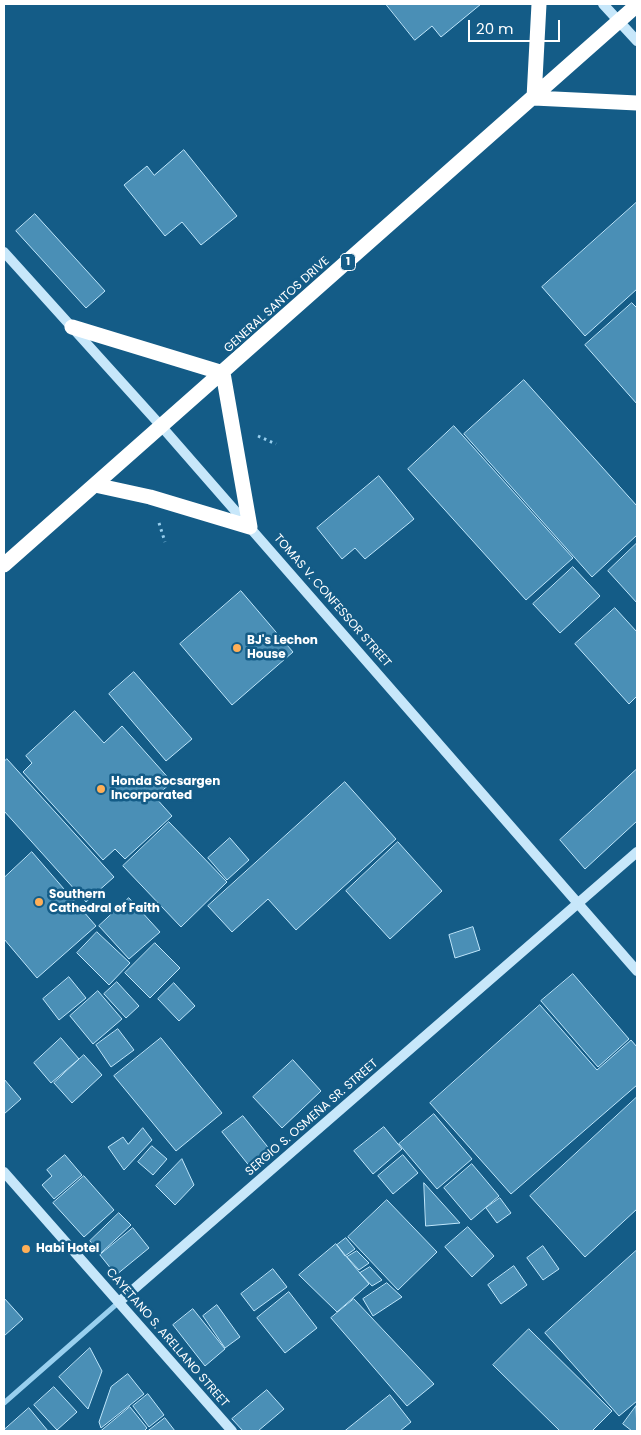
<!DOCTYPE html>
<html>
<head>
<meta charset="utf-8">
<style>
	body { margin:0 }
	#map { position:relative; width:641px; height:1435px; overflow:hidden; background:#145c87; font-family:Poppins,sans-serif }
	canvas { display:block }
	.frame { position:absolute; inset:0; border:5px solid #fff; pointer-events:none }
	.scale { position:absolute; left:468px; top:20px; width:92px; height:22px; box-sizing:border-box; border:2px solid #fff; border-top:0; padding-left:6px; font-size:15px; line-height:18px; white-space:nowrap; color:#fff; -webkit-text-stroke:4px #145c87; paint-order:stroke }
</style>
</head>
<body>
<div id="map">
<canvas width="641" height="1435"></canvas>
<div class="frame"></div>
<div class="scale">20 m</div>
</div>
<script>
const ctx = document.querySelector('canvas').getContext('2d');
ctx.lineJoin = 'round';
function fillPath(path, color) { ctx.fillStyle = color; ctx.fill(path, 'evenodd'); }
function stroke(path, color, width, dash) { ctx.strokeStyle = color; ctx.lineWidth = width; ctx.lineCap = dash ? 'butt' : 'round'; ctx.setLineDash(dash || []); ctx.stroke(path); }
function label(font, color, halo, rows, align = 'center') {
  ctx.font = font + ' Poppins,sans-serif'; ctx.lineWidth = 5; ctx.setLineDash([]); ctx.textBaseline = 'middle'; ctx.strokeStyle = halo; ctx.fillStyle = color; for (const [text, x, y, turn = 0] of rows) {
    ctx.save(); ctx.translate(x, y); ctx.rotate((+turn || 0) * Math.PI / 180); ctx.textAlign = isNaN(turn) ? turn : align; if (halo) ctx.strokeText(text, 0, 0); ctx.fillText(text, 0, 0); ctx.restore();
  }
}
const building = new Path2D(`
	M386,4H481L441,37L432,26L415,40Z
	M184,150L237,216L201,245L182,222L165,236L124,185L147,166L154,175Z
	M637,202V289L585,336L542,287Z
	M35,214L105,291L86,308L16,231Z
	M632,303L637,308V404L585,345Z
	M524,380L637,506V535L592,577L464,434Z
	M454,426L573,558L526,600L408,469Z
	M379,476L414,519L365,559L355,548L342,559L317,528Z
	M637,543V603L608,571Z
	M573,567L600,596L560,633L533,604Z
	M241,591L293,652L232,705L180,644Z
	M615,608L637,632V696L629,704L575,644Z
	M134,672L192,739L166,761L109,694Z
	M75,711L104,743L122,726L172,782L155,797L172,816L125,859L115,849L103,860L23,772L32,763L26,756Z
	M7,759L114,877L86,902L4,811V762Z
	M637,769V821L585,869L560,840Z
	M345,782L396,839L296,930L268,899L232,932L208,906Z
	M169,822L227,882L181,927L123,866Z
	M230,838L249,860L227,880L208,858Z
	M398,842L442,891L390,939L346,891Z
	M32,852L96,926L37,978L4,939V878Z
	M129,898L160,932L129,959L99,926Z
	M473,927L480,950L455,958L449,935Z
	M97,932L130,963L109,985L77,953Z
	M155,943L180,968L150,998L125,973Z
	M573,974L629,1039L598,1067L541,1001Z
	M69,977L86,998L59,1020L43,999Z
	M117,982L139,1006L126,1018L104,994Z
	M174,983L195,1006L179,1021L158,999Z
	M98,991L122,1019L93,1044L70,1016Z
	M540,1005L597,1070L631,1040L637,1047V1085L511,1194L430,1103Z
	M118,1029L134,1050L111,1067L96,1045Z
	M61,1038L79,1059L51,1083L34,1063Z
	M161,1038L222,1113L176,1151L114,1076Z
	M84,1055L102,1075L72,1103L54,1083Z
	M293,1060L321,1091L282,1128L253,1097Z
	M4,1079L21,1099L4,1114Z
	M637,1097V1209L585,1257L530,1196Z
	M434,1114L472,1159L437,1189L399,1144Z
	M243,1116L271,1151L251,1168L222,1132Z
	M384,1127L402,1149L373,1174L354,1151Z
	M143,1128L152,1140L124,1170L108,1147L123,1137L128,1144Z
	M152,1146L167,1159L153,1175L138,1162Z
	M65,1155L82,1175L54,1199L42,1185L52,1176L47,1170Z
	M403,1155L418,1173L393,1194L378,1176Z
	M182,1159L194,1185L175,1205L156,1186Z
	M472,1164L499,1196L471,1220L444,1188Z
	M84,1176L114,1210L84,1237L53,1203Z
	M424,1183L460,1223L426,1226Z
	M500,1198L511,1213L497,1223L486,1208Z
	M387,1200L437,1252L398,1290L348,1237Z
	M119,1213L131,1225L101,1253L90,1241Z
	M468,1227L494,1256L472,1277L445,1247Z
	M133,1228L149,1248L116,1275L100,1255Z
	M346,1238L355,1249L345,1256L337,1245Z
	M336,1244L369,1284L337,1312L299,1275Z
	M543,1246L559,1269L543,1280L527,1258Z
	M637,1250V1401L619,1416L545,1333Z
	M357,1251L369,1263L359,1270L347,1257Z
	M514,1266L527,1285L501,1304L488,1285Z
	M370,1267L382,1280L372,1286L360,1273Z
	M273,1269L287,1287L254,1311L241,1294Z
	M387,1283L402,1297L373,1316L363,1299Z
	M289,1292L317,1328L285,1353L257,1318Z
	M4,1298L23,1319L4,1336Z
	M354,1299L434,1384L407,1406L331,1318Z
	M217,1305L240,1337L225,1348L203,1316Z
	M193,1309L225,1349L205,1366L173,1325Z
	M529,1329L612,1411L592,1431H560L493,1365Z
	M90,1348L102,1371L88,1409L59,1377Z
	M128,1374L144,1394L101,1428L99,1422L111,1387Z
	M54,1387L77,1412L57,1430L34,1405Z
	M267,1390L284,1409L258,1431H243L232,1419Z
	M148,1394L164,1415L149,1427L133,1406Z
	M390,1395L411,1422L400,1431H345Z
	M636,1406L637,1431H632L623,1424Z
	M130,1407L147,1428L144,1431H101Z
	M29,1408L48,1431H4V1430Z
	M165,1418L175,1431H148Z`);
fillPath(building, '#4a8fb6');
stroke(building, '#bfe6fb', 1);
stroke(new Path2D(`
	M258,436L276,444
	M159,523L165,542`), '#99d0ef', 3, [2.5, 4]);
stroke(new Path2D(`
	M4,1403L119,1302`), '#99d0ef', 5);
stroke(new Path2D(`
	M603,4L637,41
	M4,252L162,427L637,971
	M4,1172L232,1431
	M119,1302L637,852`), '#c7e7fa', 10);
stroke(new Path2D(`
	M534,98L637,103
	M534,98L539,4
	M72,327L223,373L250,527L150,497L95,485
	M4,565L637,5`), '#fff', 15);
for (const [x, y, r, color] of [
	[237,648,5,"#ffaf57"],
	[101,789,5,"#ffaf57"],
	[39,902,5,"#ffaf57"],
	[26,1249,5,"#ffaf57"]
]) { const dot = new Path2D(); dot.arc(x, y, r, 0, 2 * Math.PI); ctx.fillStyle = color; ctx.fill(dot); stroke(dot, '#145c87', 2); }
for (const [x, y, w] of [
	[348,262,15]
]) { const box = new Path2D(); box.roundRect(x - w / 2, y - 8.5, w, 17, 4); ctx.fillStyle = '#145c87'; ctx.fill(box); stroke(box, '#fff', 1); }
label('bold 11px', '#fff', null, [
	["1",348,262]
]);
label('12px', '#fff', '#145c87', [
	["GENERAL SANTOS DRIVE",277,305,-42],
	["TOMAS V. CONFESSOR STREET",332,601,49],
	["SERGIO S. OSMEÑA SR. STREET",312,1118,-41],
	["CAYETANO S. ARELLANO STREET",167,1338,49]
]);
label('bold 12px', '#fff', '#145c87', [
	["BJ's Lechon",247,641],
	["House",247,655],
	["Honda Socsargen",111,782],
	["Incorporated",111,796],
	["Southern",49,895],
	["Cathedral of Faith",49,909],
	["Habi Hotel",36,1249]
], 'left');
</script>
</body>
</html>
